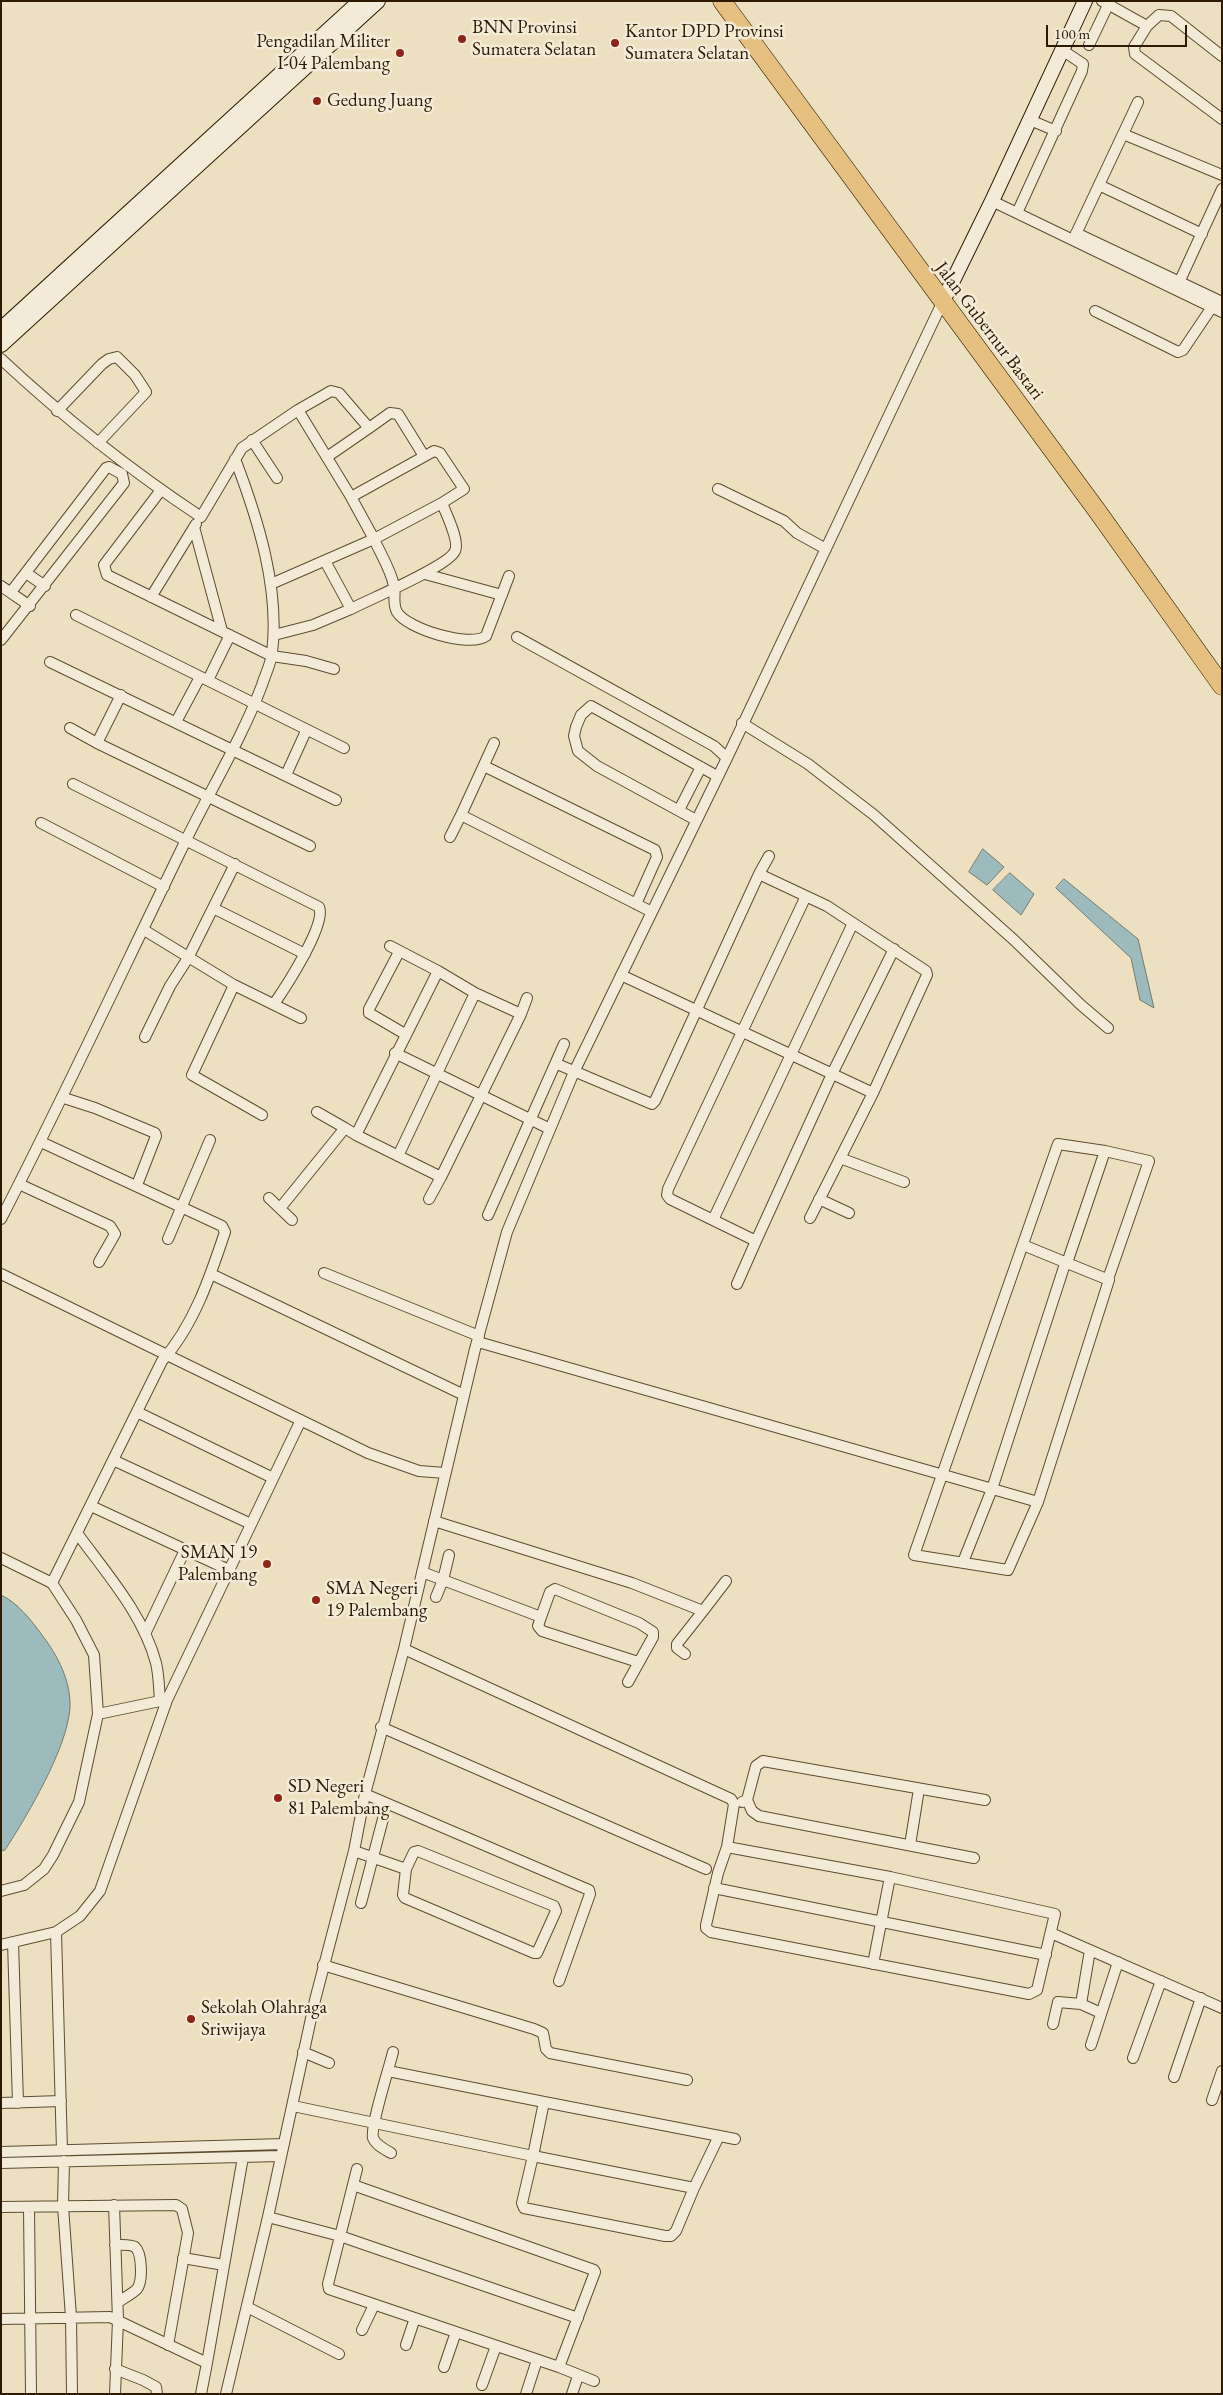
<!DOCTYPE html>
<html>
<head>
<meta charset="utf-8">
<style>
	body { margin:0 }
	#map { position:relative; width:1223px; height:2395px; overflow:hidden; background:#ede0c1; font-family:"EB Garamond",serif }
	canvas { display:block }
	.frame { position:absolute; inset:0; border:2px solid #2d1a00; pointer-events:none }
	.scale { position:absolute; left:1046px; top:25px; width:141px; height:22px; box-sizing:border-box; border:2px solid #2d1a00; border-top:0; padding-left:6px; font-size:15px; line-height:18px; white-space:nowrap; color:#2d1a00; -webkit-text-stroke:4px #f3ebd7; paint-order:stroke }
</style>
</head>
<body>
<div id="map">
<canvas width="1223" height="2395"></canvas>
<div class="frame"></div>
<div class="scale">100 m</div>
</div>
<script>
const ctx = document.querySelector('canvas').getContext('2d');
ctx.lineJoin = 'round';
function fillPath(path, color) { ctx.fillStyle = color; ctx.fill(path, 'evenodd'); }
function stroke(path, color, width, dash) { ctx.strokeStyle = color; ctx.lineWidth = width; ctx.lineCap = dash ? 'butt' : 'round'; ctx.setLineDash(dash || []); ctx.stroke(path); }
function label(font, color, halo, rows, align = 'center') {
  ctx.font = font + ' "EB Garamond",serif'; ctx.lineWidth = 5; ctx.setLineDash([]); ctx.textBaseline = 'middle'; ctx.strokeStyle = halo; ctx.fillStyle = color; for (const [text, x, y, turn = 0] of rows) {
    ctx.save(); ctx.translate(x, y); ctx.rotate((+turn || 0) * Math.PI / 180); ctx.textAlign = isNaN(turn) ? turn : align; if (halo) ctx.strokeText(text, 0, 0); ctx.fillText(text, 0, 0); ctx.restore();
  }
}
const water = new Path2D(`
	M983,849L1004,867L987,885L969,872Z
	M1010,873L1034,894L1021,915L993,890Z
	M1064,879L1138,939L1154,1008L1140,1000L1131,958L1056,888Z
	M1,1595C17,1602 32,1621 42,1635C58,1656 71,1681 70,1708C67,1749 27,1816 5,1850L1,1851Z`);
fillPath(water, '#9dbbbc');
stroke(water, '#707b71', 1);
const street = new Path2D(`
	M1102,1L1147,26L1159,15L1171,16L1222,56
	M1147,26L1134,47L1135,54L1222,119
	M1089,45L1110,1
	M1030,120L1056,131
	M1123,134L1222,175
	M1099,185L1202,234
	M992,201L1222,312
	M1017,213L1082,71L1083,64L1062,50
	M1076,233L1222,302
	M1074,238L1138,102
	M1177,287L1222,189
	M1095,311L1178,352L1183,350L1212,307
	M1,359C63,417 130,470 201,517L242,448L298,410L331,391L339,393L369,428L390,413L398,414L424,456
	M298,410L351,497
	M57,411L102,364L109,359L117,357L135,375L146,392L98,443
	M252,440L277,478
	M327,457L369,428
	M718,489L784,521L797,533L826,549
	M161,490L104,565L107,575L272,656L306,661L334,669
	M194,527L222,631
	M26,573L45,586
	M425,574L502,595
	M271,584L374,539L351,497L434,451L440,453L464,489L442,503
	M1,586L30,606
	M151,597L196,524
	M351,609C370,599 449,566 455,551C460,541 446,514 442,503L374,539C380,553 391,570 394,586C396,595 392,603 397,612C407,629 470,648 486,636L509,576
	M76,615L344,748
	M274,635L313,625L351,609L325,561
	M517,637L714,746L727,758
	M1,640L124,483L122,474L109,467L106,468L11,592
	M50,662L336,800
	M208,680L230,635
	M176,722L200,677
	M742,723L808,764L874,815L1014,940L1081,1005L1108,1028
	M70,728L97,743L310,846
	M97,743L121,695
	M494,743L461,815L652,912
	M484,766L655,850L657,857L636,904
	M286,775L306,731
	M73,784L319,907C327,924 285,988 274,1004
	M679,810L701,767
	M696,820L597,766L578,751L574,736L576,727L581,715L591,706L717,776
	M41,823L164,887
	M450,837L461,815
	M759,874L769,856
	M806,896L668,1189L667,1195L670,1199L713,1220L853,923
	M213,908L305,954
	M144,930L234,985L301,1018
	M390,946L438,971L356,1135L441,1177L521,1014L527,998
	M399,952L369,1009V1013L405,1034
	M234,985L192,1075L262,1115
	M475,993L521,1014
	M145,1037L170,986L188,958L235,864
	M395,1053L550,1129
	M557,1064L652,1104L655,1101L759,874L827,906L926,971L927,975L873,1093C789,1054 705,1014 621,975
	M64,1098L95,1108L155,1133L156,1136L137,1185
	M317,1112L345,1128
	M41,1142L222,1226L225,1232C210,1277 194,1325 162,1361L52,1583
	M1105,1151L1149,1161L1108,1279
	M398,1156L475,993L438,971
	M840,1158L904,1182
	M19,1184L110,1226L115,1234L99,1262
	M269,1198L292,1220
	M429,1199L441,1177
	M819,1199L849,1213
	M281,1207L345,1128L356,1135
	M488,1215L564,1044
	M810,1218L873,1093
	M1,1219C66,1093 125,965 187,838C212,787 242,738 262,685C265,675 271,664 272,653C280,589 258,519 235,459
	M713,1220L756,1241L832,1074L894,949
	M168,1239L210,1140
	M324,1273L479,1336
	M1,1274L368,1453L419,1471L445,1473
	M211,1274L464,1395
	M737,1284L756,1241
	M478,1342L1038,1502
	M137,1412L273,1478
	M113,1460L251,1524
	M91,1506L229,1570
	M434,1521L632,1583L703,1611L677,1644V1648L685,1654
	M77,1533C106,1573 143,1614 156,1663C159,1675 159,1689 160,1701
	M1,1558L52,1583L76,1620L94,1655L98,1714L79,1802L53,1855L44,1869L24,1885L1,1891
	M963,1562L992,1489L1064,1267L1067,1263L1109,1280L1038,1502L1008,1570L914,1555L1058,1144L1105,1151L1067,1263L1023,1245
	M422,1572L541,1617L550,1592L555,1589L639,1623L653,1632V1637L628,1682
	M436,1597L443,1580L449,1555
	M703,1611L726,1581
	M541,1617L538,1626L542,1631L638,1662
	M145,1634L185,1550
	M404,1649L731,1799L734,1804L727,1847L890,1877L1055,1914L1037,1990L1029,1994L711,1932L706,1928V1925L718,1873L727,1847
	M98,1714L165,1700
	M381,1727L706,1869
	M365,1794L589,1890L590,1894L559,1981
	M747,1800L756,1766L763,1761L985,1800
	M742,1802L747,1800L752,1811L759,1816L974,1858
	M910,1845L919,1789
	M354,1851L406,1869L414,1852L418,1851L554,1906L556,1911L537,1953H534L405,1898L403,1895L406,1869
	M714,1888L1046,1955
	M361,1903L384,1815
	M56,1932L62,2150
	M1051,1933L1222,2008
	M13,1942L18,2103
	M1,1945L56,1932L80,1916L100,1891L167,1700L301,1420
	M873,1964L890,1877
	M323,1965L534,2029L543,2033L546,2049L550,2053L687,2080
	M1081,2004L1090,1950
	M1053,2024L1058,2002L1081,2004L1101,2013
	M1091,2045L1118,1962
	M303,2052L329,2063
	M1133,2058L1161,1981
	M388,2071L544,2102
	M1174,2077L1201,1998
	M1212,2100L1222,2071
	M1,2103L61,2101
	M293,2106L533,2156L544,2102L735,2139
	M1,2152L284,2144
	M391,2153C384,2149 376,2145 373,2138C370,2127 390,2065 393,2052
	M533,2156L694,2188L676,2231L671,2236H665L524,2208L522,2203Z
	M64,2161L63,2206L71,2317L72,2394
	M1,2163L280,2156
	M357,2169L328,2284L329,2289L559,2367
	M353,2185L594,2270L595,2272L559,2367L594,2381
	M694,2188L719,2136
	M114,2205L118,2320L115,2394
	M1,2207L176,2205L182,2209L188,2233L168,2345
	M29,2207L31,2394
	M268,2217L340,2236L578,2318
	M115,2245C121,2245 130,2244 135,2247C142,2253 143,2281 137,2289C132,2294 124,2298 118,2302
	M183,2258L224,2265
	M247,2307L339,2354
	M1,2319L110,2317L207,2363L201,2394
	M362,2330L374,2305
	M406,2345L415,2318
	M207,2363L243,2157
	M444,2367L456,2332
	M115,2369L143,2380L156,2387L157,2394
	M482,2385L496,2346
	M226,2394L268,2217L315,2000L354,1851L365,1794L404,1649L475,1349L507,1232L574,1072L727,758L942,303
	M526,2394L537,2360
	M572,2394L578,2376`);
const secondary = new Path2D(`
	M942,303L992,201L1085,1
	M1,329L360,1
	M1,345L378,1`);
const highway = new Path2D(`
	M722,1L1098,512L1222,686`);
stroke(street, '#5d4c30', 12);
stroke(secondary, '#2d1a00', 16);
stroke(highway, '#2d1a00', 19);
stroke(street, '#f3ebd7', 10);
stroke(secondary, '#f3ebd7', 14);
stroke(highway, '#e6c080', 18);
for (const [x, y, r, color] of [
	[462,39,5,"#8f2418"],
	[615,43,5,"#8f2418"],
	[400,53,5,"#8f2418"],
	[317,101,5,"#8f2418"],
	[267,1564,5,"#8f2418"],
	[316,1600,5,"#8f2418"],
	[278,1798,5,"#8f2418"],
	[191,2019,5,"#8f2418"]
]) { const dot = new Path2D(); dot.arc(x, y, r, 0, 2 * Math.PI); ctx.fillStyle = color; ctx.fill(dot); stroke(dot, '#f3ebd7', 2); }
label('19px', '#2d1a00', '#f3ebd7', [
	["BNN Provinsi",472,28],
	["Sumatera Selatan",472,50],
	["Kantor DPD Provinsi",625,32],
	["Sumatera Selatan",625,54],
	["Pengadilan Militer",390,42,"right"],
	["I-04 Palembang",390,64,"right"],
	["Gedung Juang",327,101],
	["SMAN 19",257,1553,"right"],
	["Palembang",257,1575,"right"],
	["SMA Negeri",326,1589],
	["19 Palembang",326,1611],
	["SD Negeri",288,1787],
	["81 Palembang",288,1809],
	["Sekolah Olahraga",201,2008],
	["Sriwijaya",201,2030]
], 'left');
label('19px', '#2d1a00', '#f3ebd7', [
	["Jalan Gubernur Bastari",989,331,53]
]);
</script>
</body>
</html>
